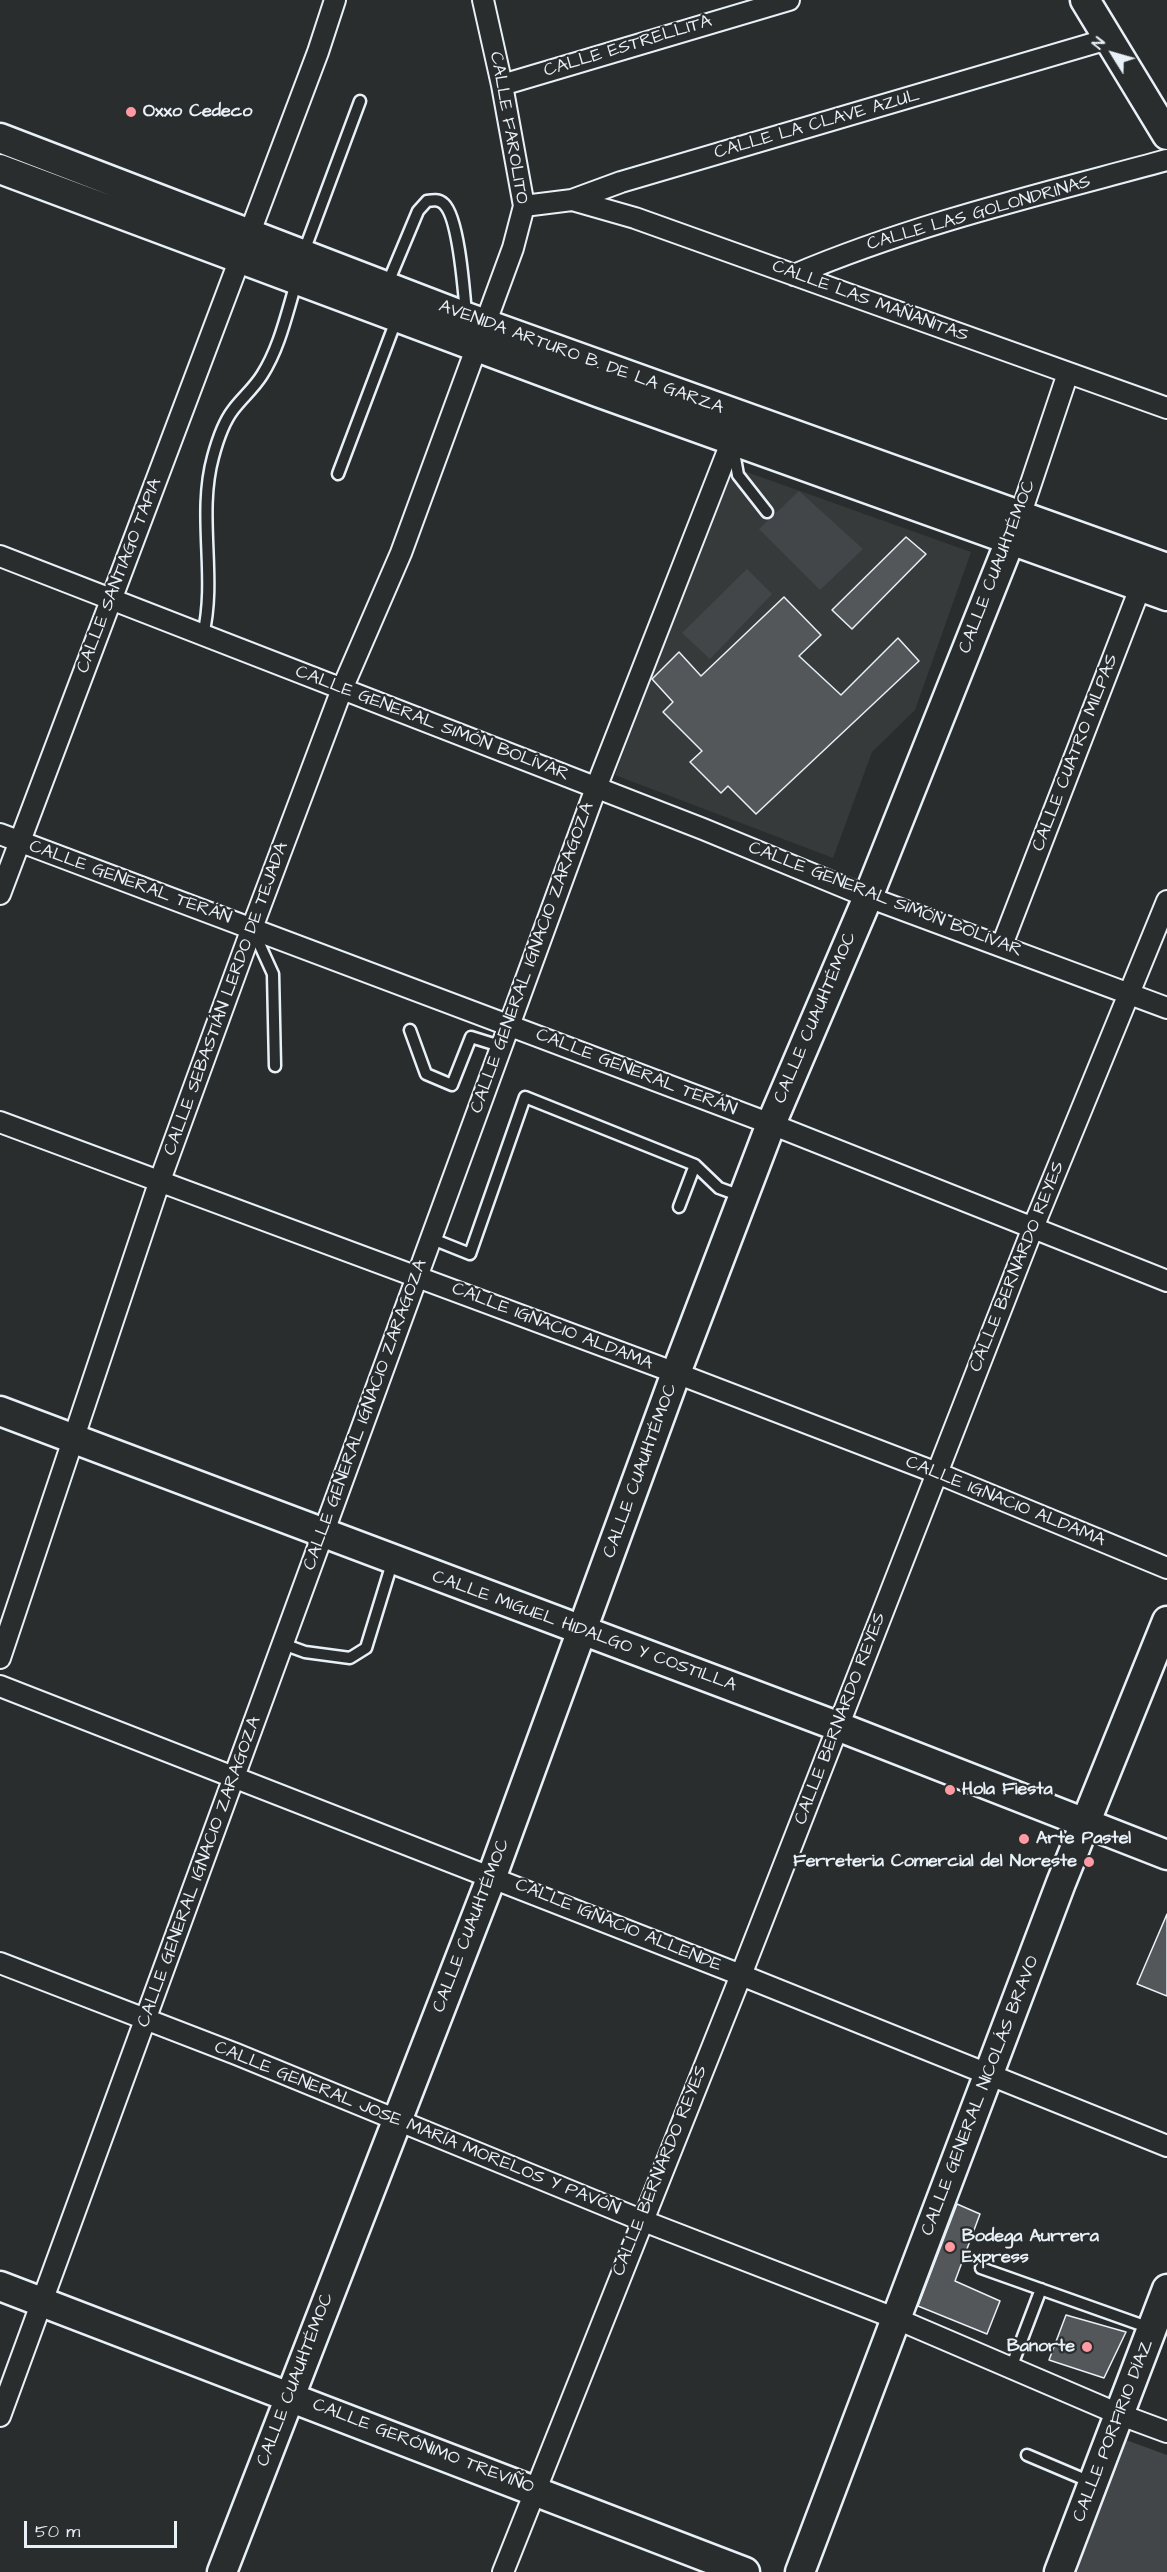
<!DOCTYPE html>
<html>
<head>
<meta charset="utf-8">
<style>
	body { margin:0 }
	#map { position:relative; width:1167px; height:2572px; overflow:hidden; background:#2a2d2e; font-family:"Architects Daughter",sans-serif }
	canvas { display:block }
	.north { position:absolute; left:1083px; top:24px; width:60px; height:60px; -webkit-text-stroke:4px #2a2d2e; paint-order:stroke; rotate:307deg; font-size:16px; font-weight:700; line-height:24px; text-align:center; color:#e8f1f8 }
	.north::after { content:''; display:block; margin:auto; width:21px; height:27px; background:#e8f1f8; clip-path:polygon(50% 0,100% 100%,50% 72%,0 100%) }
	.scale { position:absolute; left:24px; top:2521px; width:153px; height:27px; box-sizing:border-box; border:3px solid #e8f1f8; border-top:0; padding-left:8px; font-size:18px; line-height:21px; white-space:nowrap; color:#e8f1f8; -webkit-text-stroke:4px #2a2d2e; paint-order:stroke }
</style>
</head>
<body>
<div id="map">
<canvas width="1167" height="2572"></canvas>
<div class="north">N</div>
<div class="scale">50 m</div>
</div>
<script>
const ctx = document.querySelector('canvas').getContext('2d');
ctx.lineJoin = 'round';
function fillPath(path, color) { ctx.fillStyle = color; ctx.fill(path, 'evenodd'); }
function stroke(path, color, width, dash) { ctx.strokeStyle = color; ctx.lineWidth = width; ctx.lineCap = dash ? 'butt' : 'round'; ctx.setLineDash(dash || []); ctx.stroke(path); }
function label(font, color, halo, rows, align = 'center') {
  ctx.font = font + ' "Architects Daughter",sans-serif'; ctx.lineWidth = 4.5; ctx.setLineDash([]); ctx.textBaseline = 'middle'; ctx.strokeStyle = halo; ctx.fillStyle = color; for (const [text, x, y, turn = 0] of rows) {
    ctx.save(); ctx.translate(x, y); ctx.rotate((+turn || 0) * Math.PI / 180); ctx.textAlign = isNaN(turn) ? turn : align; if (halo) ctx.strokeText(text, 0, 0); ctx.fillText(text, 0, 0); ctx.restore();
  }
}
fillPath(new Path2D(`
	M730,466L971,552L915,710L872,752L833,858L615,775Z`), '#363a3b');
fillPath(new Path2D(`
	M799,491L863,549L820,590L759,529Z
	M747,569L772,594L710,659L682,633Z
	M1126,2440L1167,2455V2572H1075Z`), '#424648');
const building = new Path2D(`
	M906,537L926,554L852,629L832,610Z
	M784,597L821,635L799,656L841,695L898,638L919,661L756,814L728,786L721,793L690,762L702,751L663,712L673,702L652,679L679,652L701,676Z
	M1167,1914V1996L1137,1984Z
	M957,2204L980,2214L955,2281L1000,2301L987,2334L918,2306Z
	M1066,2315L1126,2332L1104,2378L1049,2360Z`);
fillPath(building, '#535759');
stroke(building, '#e8f1f8', 1.5);
const lane = new Path2D(`
	M303,254L360,101
	M387,285L418,211L427,201C433,200 439,199 444,204C459,218 464,292 466,314
	M733,447L738,475L767,512
	M338,474L397,318
	M203,635C217,577 197,515 213,457C217,442 223,423 233,410C242,398 254,388 262,375C280,347 287,312 297,280
	M252,928L273,974L275,1066
	M410,1030L426,1074L452,1085L471,1037L500,1046
	M695,1165L719,1188L741,1196
	M430,1238L470,1254L525,1097L695,1165L679,1207
	M283,1644L305,1652L350,1658L366,1648L393,1560
	M981,2268L1150,2328
	M1011,2368L1041,2289
	M1027,2455L1093,2483`);
const street = new Path2D(`
	M502,85L789,0
	M572,200L635,218L1167,408
	M524,206L572,200L621,182L1108,39
	M794,275C914,224 1042,194 1167,160
	M1020,516L1068,373
	M0,556L703,829L868,897L1167,1008
	M0,834L771,1124L1167,1281
	M0,894L318,52L335,0
	M1002,945L1145,575
	M0,1122L676,1373L937,1473L1167,1568
	M0,1658L159,1183L252,928L342,689L401,553L513,248L524,206L502,85L483,0
	M0,1686L741,1975L1167,2146
	M0,1963L236,2054L641,2220L897,2319L1121,2415L1167,2432
	M0,2416L596,788L736,430
	M503,2572L741,1975L1032,1230L1167,901`);
const secondary = new Path2D(`
	M1085,0L1167,135
	M0,138L466,317L1167,568
	M0,169L600,393L1167,596
	M0,1411L837,1726L1167,1855
	M0,2286L745,2572
	M222,2572L492,1876L676,1373L771,1124L868,897L1020,516
	M800,2572L1061,1883L1167,1621
	M1059,2572L1167,2289`);
stroke(lane, '#e8f1f8', 15);
stroke(street, '#e8f1f8', 24);
stroke(secondary, '#e8f1f8', 33);
stroke(lane, '#2a2d2e', 10);
stroke(street, '#2a2d2e', 20);
stroke(secondary, '#2a2d2e', 28);
for (const [x, y, r, color] of [
	[131,112,6,"#ff9aa2"],
	[950,1790,6,"#ff9aa2"],
	[1024,1839,6,"#ff9aa2"],
	[1089,1862,6,"#ff9aa2"],
	[950,2247,6,"#ff9aa2"],
	[1087,2347,6,"#ff9aa2"]
]) { const dot = new Path2D(); dot.arc(x, y, r, 0, 2 * Math.PI); ctx.fillStyle = color; ctx.fill(dot); stroke(dot, '#2a2d2e', 2); }
label('18px', '#e8f1f8', '#2a2d2e', [
	["CALLE ESTRELLITA",628,47,-17],
	["CALLE LA CLAVE AZUL",817,125,-16],
	["CALLE FAROLITO",508,128,80],
	["CALLE LAS GOLONDRINAS",979,214,-16],
	["CALLE LAS MAÑANITAS",870,302,20],
	["AVENIDA ARTURO B. DE LA GARZA",581,358,20],
	["CALLE CUAUHTÉMOC",998,567,-69],
	["CALLE SANTIAGO TAPIA",120,576,-69],
	["CALLE GENERAL SIMÓN BOLÍVAR",432,724,21],
	["CALLE CUATRO MILPAS",1076,753,-69],
	["CALLE GENERAL TERÁN",130,883,20],
	["CALLE GENERAL SIMÓN BOLÍVAR",885,900,21],
	["CALLE GENERAL IGNACIO ZARAGOZA",533,958,-70],
	["CALLE SEBASTIÁN LERDO DE TEJADA",227,999,-70],
	["CALLE CUAUHTÉMOC",816,1018,-67],
	["CALLE GENERAL TERÁN",636,1073,21],
	["CALLE BERNARDO REYES",1018,1267,-68],
	["CALLE IGNACIO ALDAMA",552,1327,21],
	["CALLE GENERAL IGNACIO ZARAGOZA",366,1415,-70],
	["CALLE CUAUHTÉMOC",641,1471,-70],
	["CALLE IGNACIO ALDAMA",1005,1502,22],
	["CALLE MIGUEL HIDALGO Y COSTILLA",584,1632,20],
	["CALLE BERNARDO REYES",841,1719,-69],
	["CALLE GENERAL IGNACIO ZARAGOZA",200,1872,-70],
	["CALLE CUAUHTÉMOC",472,1926,-69],
	["CALLE IGNACIO ALLENDE",618,1926,22],
	["CALLE GENERAL NICOLÁS BRAVO",981,2096,-69],
	["CALLE GENERAL JOSE MARÍA MORELOS Y PAVÓN",417,2129,22],
	["CALLE BERNARDO REYES",661,2171,-68],
	["CALLE CUAUHTÉMOC",296,2380,-69],
	["CALLE PORFIRIO DÍAZ",1114,2431,-69],
	["CALLE GERÓNIMO TREVIÑO",423,2447,21]
]);
label('bold 18px', '#e8f1f8', '#2a2d2e', [
	["Oxxo Cedeco",143,112],
	["Hola Fiesta",962,1790],
	["Arte Pastel",1036,1839],
	["Ferreteria Comercial del Noreste",1077,1862,"right"],
	["Bodega Aurrera",962,2237],
	["Express",962,2258],
	["Banorte",1075,2347,"right"]
], 'left');
</script>
</body>
</html>
